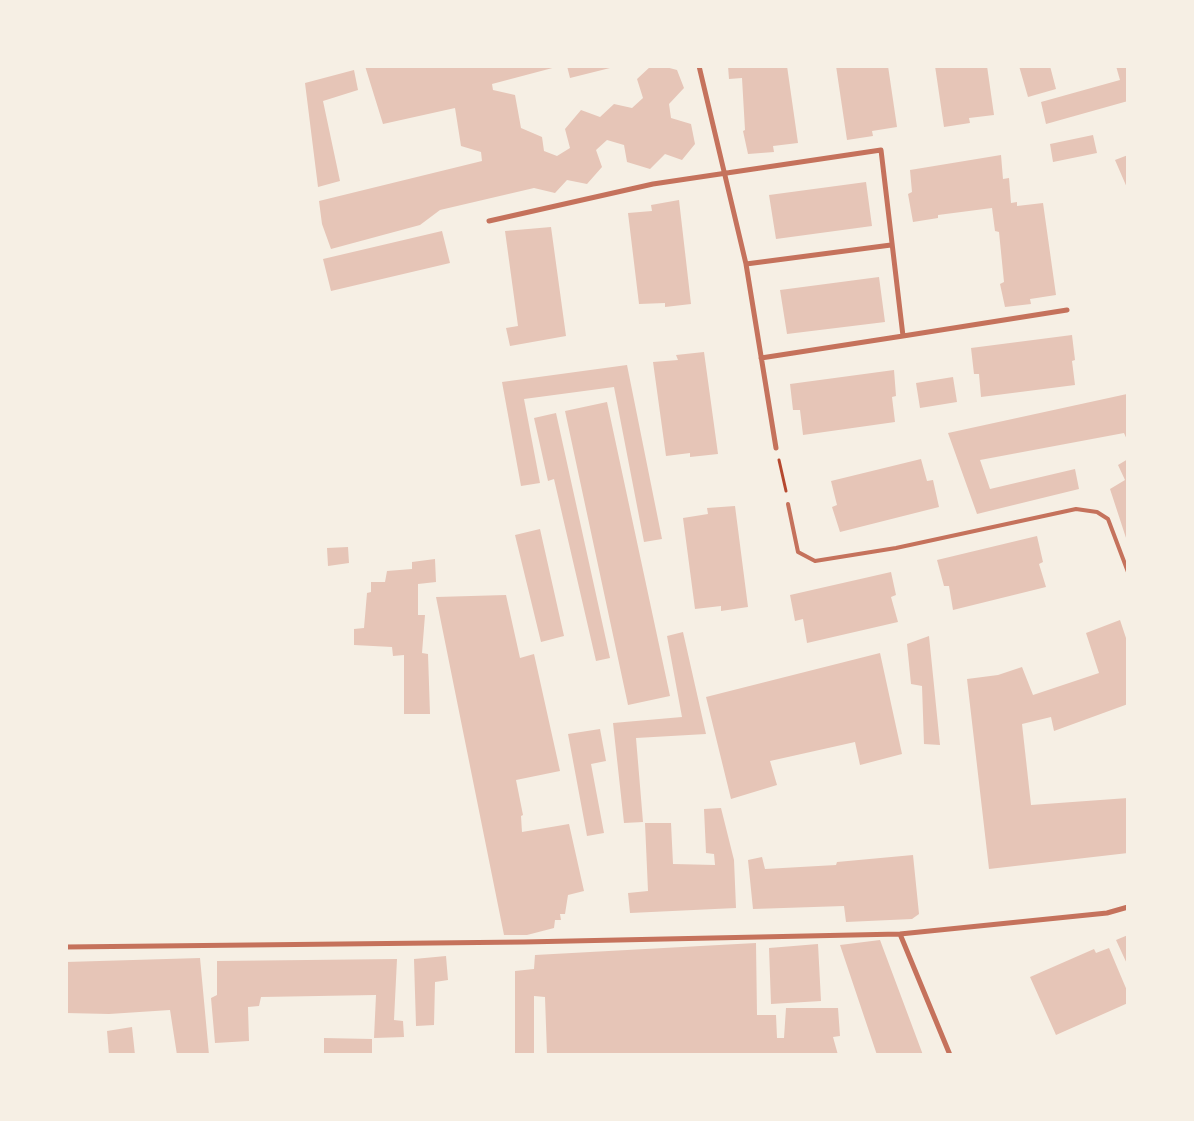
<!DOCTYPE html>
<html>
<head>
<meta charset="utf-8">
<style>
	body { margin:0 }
	#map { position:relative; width:1194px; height:1121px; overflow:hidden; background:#f6efe4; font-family:Roboto,sans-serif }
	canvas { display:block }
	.frame { position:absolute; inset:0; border:68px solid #f6efe4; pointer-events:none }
</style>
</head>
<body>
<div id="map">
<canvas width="1194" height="1121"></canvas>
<div class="frame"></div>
</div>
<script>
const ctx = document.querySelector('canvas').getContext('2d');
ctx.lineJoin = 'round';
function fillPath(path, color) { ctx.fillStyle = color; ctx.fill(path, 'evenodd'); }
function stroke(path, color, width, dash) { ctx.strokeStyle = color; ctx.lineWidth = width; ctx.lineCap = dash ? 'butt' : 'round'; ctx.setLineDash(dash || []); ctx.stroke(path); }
fillPath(new Path2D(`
	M365,66H560L492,84L493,90L515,95L521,128L542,137L544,151L557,156L570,148L565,129L581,110L600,117L614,104L632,108L643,98L637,79L651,66H662L677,70L684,88L669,104L671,118L691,124L695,144L682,160L665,154L650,169L627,162L624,145L607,140L596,150L602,167L587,184L567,180L555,193L534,188L440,210L420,225L331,249L322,224L319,201L482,161L481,152L461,146L455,108L383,124Z
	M567,66H614V67L570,78Z
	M728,66H787L798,143L773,146L774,152L748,154L743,131L745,130L742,78L729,79Z
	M836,66H888L897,127L872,131L873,136L847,140Z
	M935,66H987L994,115L969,118L970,123L944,127Z
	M1019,66H1050L1056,89L1028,97Z
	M1116,66H1128V101L1046,124L1041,102L1120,80Z
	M354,70L358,90L323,101L340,181L318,187L305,83Z
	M1093,135L1097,153L1053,162L1050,144Z
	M1001,155L1003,179L1009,178L1011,203L1017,202V206L1043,203L1056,295L1030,299L1031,304L1005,307L1000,284L1004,282L999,232L995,231L992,208L938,215V218L913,222L908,194L912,192L910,170Z
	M1128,155V190L1115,160Z
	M866,182L872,226L776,239L769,195Z
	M679,200L691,304L665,307V303L639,304L628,213L652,211L651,205Z
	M551,227L566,336L510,346L506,328L518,326L505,231Z
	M442,231L450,263L331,291L323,259Z
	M879,277L885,322L787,334L780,290Z
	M1072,335L1075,360L1072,361L1075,385L981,397L979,374H974L971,348Z
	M704,352L718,454L690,457V453L666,456L653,362L678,360L676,355Z
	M627,365L662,539L644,542L614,387L524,399L540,483L521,486L502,382Z
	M894,370L896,396L892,397L895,422L803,435L800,410H793L790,384Z
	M953,377L957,402L920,408L916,383Z
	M1127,394L1128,442L1124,433L980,460L990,489L1075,469L1079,489L977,514L948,433Z
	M607,402L670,696L628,705L565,411Z
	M556,413L610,658L596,661L554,479L548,481L534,418Z
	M921,459L927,481L933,480L939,507L840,532L832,507L837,505L831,481Z
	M1128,459V541H1127L1110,489L1125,480L1118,465Z
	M735,506L748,607L721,611V606L695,609L683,518L708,514L707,508Z
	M540,529L564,636L541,642L515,535Z
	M1037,536L1043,562L1039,564L1046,587L953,610L949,586H944L937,560Z
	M348,547L349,563L328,566L327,548Z
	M435,559L436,582L418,584V615H425L422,653L428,654L430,714H404V655L393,656L392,647L354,645V629L364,628L367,593L371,592V582H385L387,571L412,569V562Z
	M891,572L896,595L891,597L898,622L807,643L803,619L795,621L790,595Z
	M506,595L520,658L534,654L560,771L516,780L523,815L521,816L522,832L569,824L584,891L568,895L565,914H560L561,920H555L554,928L527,935H504L436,597Z
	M1120,620L1128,644V704L1054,731L1051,717L1022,724L1031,805L1128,798V853L989,869L967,679L998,675L1022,667L1033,695L1099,673L1086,633Z
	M683,632L706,734L636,738L643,822L624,823L613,723L682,717L667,636Z
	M929,636L940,745L924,744L922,686L911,684L907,644Z
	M880,653L902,754L860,765L855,742L770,761L777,785L731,799L706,697Z
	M600,729L606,761L591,764L604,833L587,836L568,734Z
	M721,808L734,860L736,908L630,913L628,893L648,891L645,823H671L673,864L715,865L714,854L706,853L704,809Z
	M913,855L919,914L912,919L846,922L844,906L753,909L748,860L762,857L765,869L836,865L837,862Z
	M1128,935V966L1116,940Z
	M880,940L923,1055H877L840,945Z
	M756,943L757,1015H776L777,1038H784L786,1008H838L840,1036L833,1037L838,1055H547L545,997L534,996V1055H515V971L534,969L535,955Z
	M818,944L821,1001L771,1004L769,948Z
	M1109,948L1128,993V1003L1056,1035L1030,977L1094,949L1096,953Z
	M446,956L448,980L435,982L434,1025L416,1026L414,959Z
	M200,958L209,1055H177L170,1010L109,1014L66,1013V962Z
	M397,959L394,1020L403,1021L404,1037L374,1038L376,995L261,997L259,1006L248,1007L249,1041L215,1043L211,998L217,995V961Z
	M132,1027L135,1055H109L107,1031Z
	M324,1038L372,1039V1055H324Z`), '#e6c5b7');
stroke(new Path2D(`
	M779,460L786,491`), '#b5482f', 3);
stroke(new Path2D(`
	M788,504L798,552L815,561L896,548L1076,509L1097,512L1108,519L1128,572`), '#c5725c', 4);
stroke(new Path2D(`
	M699,66L746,264L776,448
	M489,221L653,184L881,150L903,336L761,358
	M746,264L891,245
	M903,336L1067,310
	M900,934L950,1055
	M66,947L524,942L900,934L1107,913L1128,907`), '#c5725c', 5);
</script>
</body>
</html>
